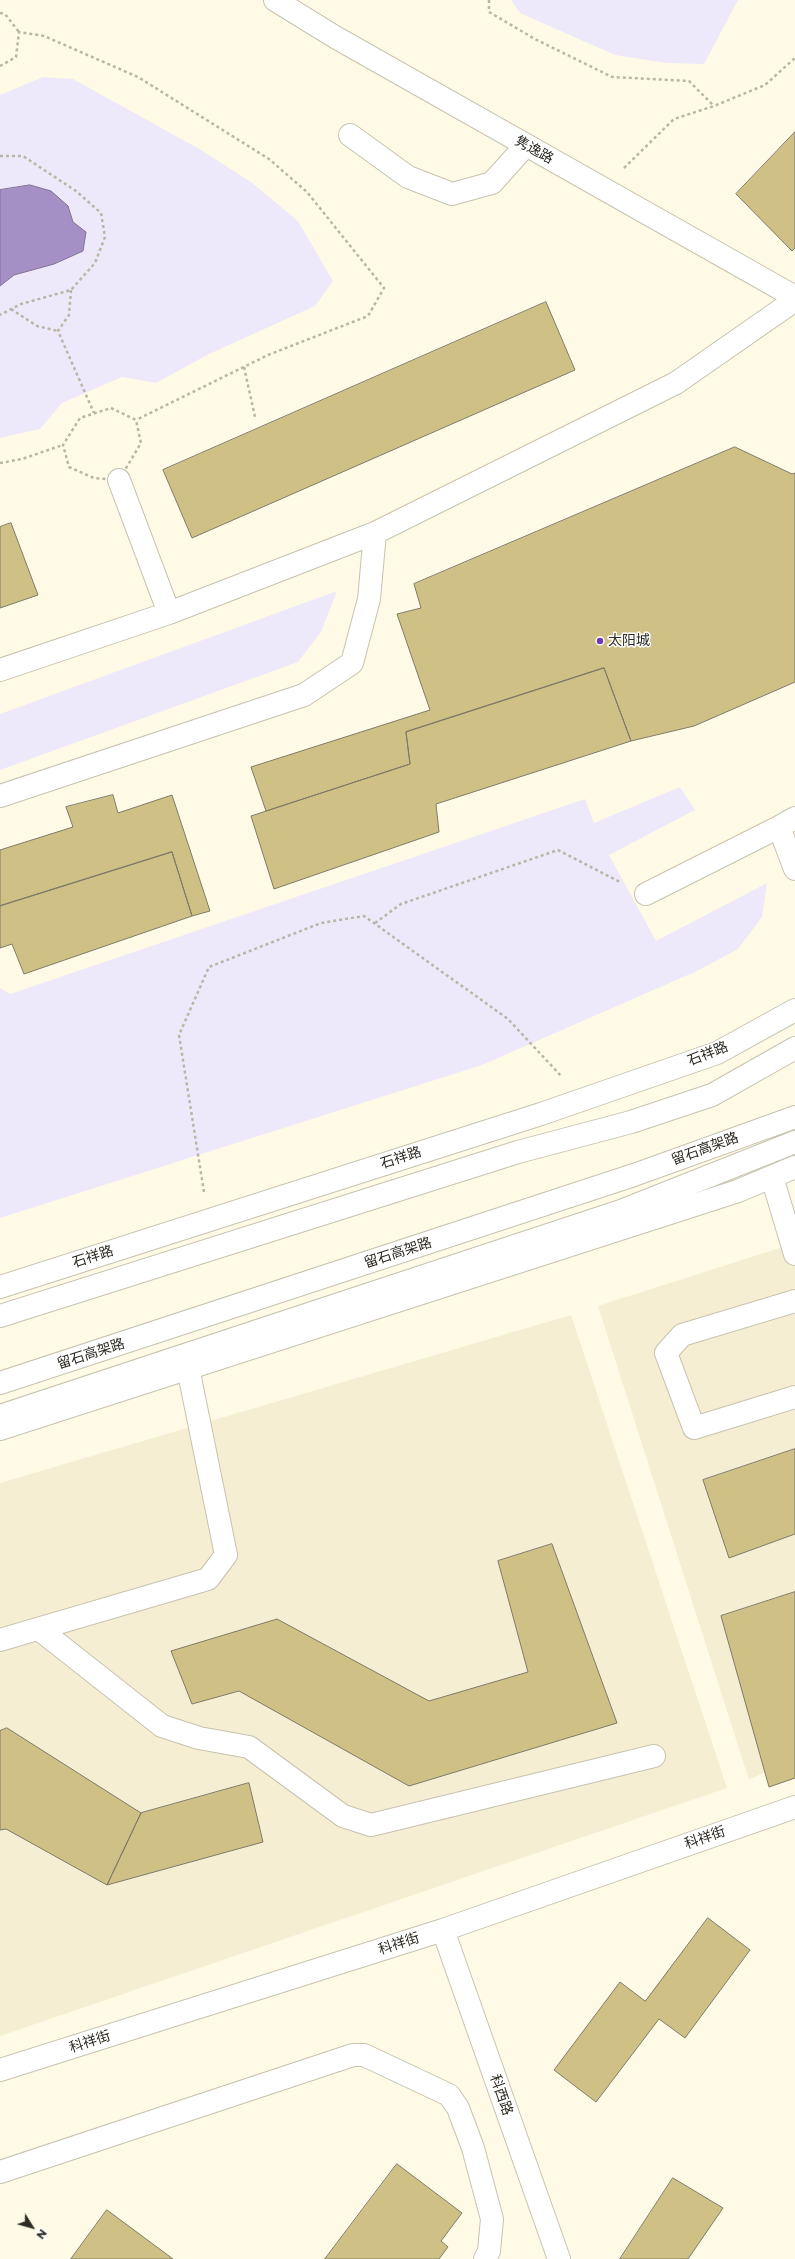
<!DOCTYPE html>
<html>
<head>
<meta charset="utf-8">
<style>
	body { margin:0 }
	#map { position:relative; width:795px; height:2259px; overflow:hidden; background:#fffae6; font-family:Montserrat,sans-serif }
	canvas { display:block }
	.north { position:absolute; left:12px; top:2207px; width:40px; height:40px; -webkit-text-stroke:3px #fff; paint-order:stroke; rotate:127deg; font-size:11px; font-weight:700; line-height:16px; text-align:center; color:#2d2b23 }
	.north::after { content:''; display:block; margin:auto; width:14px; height:18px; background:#2d2b23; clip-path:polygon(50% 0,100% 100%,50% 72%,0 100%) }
</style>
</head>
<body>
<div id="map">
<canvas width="795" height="2259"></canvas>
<div class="north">N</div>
</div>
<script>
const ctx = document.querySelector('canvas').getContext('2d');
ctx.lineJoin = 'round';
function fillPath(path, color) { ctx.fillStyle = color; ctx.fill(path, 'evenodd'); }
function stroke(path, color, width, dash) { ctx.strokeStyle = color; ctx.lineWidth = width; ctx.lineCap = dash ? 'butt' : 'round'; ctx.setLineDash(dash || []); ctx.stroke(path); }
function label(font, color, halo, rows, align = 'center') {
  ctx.font = font + ' Montserrat,"Noto Sans SC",sans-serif'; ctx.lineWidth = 3; ctx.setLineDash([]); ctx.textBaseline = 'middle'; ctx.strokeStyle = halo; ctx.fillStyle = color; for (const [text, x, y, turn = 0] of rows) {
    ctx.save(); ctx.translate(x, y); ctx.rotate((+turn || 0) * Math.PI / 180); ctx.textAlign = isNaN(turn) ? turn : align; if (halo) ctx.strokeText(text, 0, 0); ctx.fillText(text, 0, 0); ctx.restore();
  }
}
fillPath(new Path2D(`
	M795,1243V1757L749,1780L598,1306Z
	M571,1315L727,1788L0,2036V1483Z`), '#f5eed3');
fillPath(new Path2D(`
	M511,0H738L704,64L667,63L615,55L520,13Z
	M43,77L73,79L201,150L251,182L298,221L333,281L315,306L207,355L156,383L122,377L62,403L40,429L0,438V95Z
	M337,591L321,632L298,662L0,770V714Z
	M680,787L695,810L609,855L656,941L767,883L762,917L738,949L697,971L482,1065L0,1218V988L10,994L585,799L594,823Z`), '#eee8fb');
const water = new Path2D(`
	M30,185L51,191L68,206L73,222L86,232L83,251L54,264L14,275L0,286V190Z`);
fillPath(water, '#a490c5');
stroke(water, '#807294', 1);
const building = new Path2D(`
	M795,132V248L792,251L736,194Z
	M546,302L575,370L192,538L163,470Z
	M735,447L792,474L795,473V682L694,726L631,741L604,668L406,732L410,764L266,811L251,767L430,710L397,614L421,608L414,584Z
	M11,523L38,595L0,608V527Z
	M604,668L631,741L436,804L439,832L274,889L251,816L410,764L406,732Z
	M113,795L118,813L172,795L210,911L192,916L172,852L0,906V850L73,827L66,807Z
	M172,852L192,916L24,974L12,944L0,948V906Z
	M795,1449V1534L729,1558L703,1480Z
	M552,1544L617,1723L409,1786L239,1691L192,1704L171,1651L277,1619L429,1701L528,1672L498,1561Z
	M795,1592V1778L769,1787L721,1616Z
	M7,1728L141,1813L107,1885L6,1829L0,1830V1731Z
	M249,1783L263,1842L107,1885L141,1813Z
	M708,1918L750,1950L685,2038L659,2019L596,2102L554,2070L620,1982L645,2001Z
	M397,2164L462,2213L441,2241L448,2247L439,2259H325Z
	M673,2178L723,2208L688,2259H620Z
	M107,2210L173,2259H71Z`);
fillPath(building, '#cfc186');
stroke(building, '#7f7b69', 1);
const minor = new Path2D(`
	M275,0L335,37L795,297
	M350,135L408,177L452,194L492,183L526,145
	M119,480L169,613
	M0,670L169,613L375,533L676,383L795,300
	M0,796L304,695L352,663L369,599L375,533
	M795,818L779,827L795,869
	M646,894L779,827
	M772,1177L795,1254
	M795,1301L682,1335L666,1353L694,1428L795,1397
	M39,1629L162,1726L199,1738L249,1747L343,1816L371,1825L654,1756
	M0,1640L208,1579L226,1555L188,1368
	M443,1930L559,2259
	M0,2070L443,1930L795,1807
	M0,2172L353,2055H364L449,2095L458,2108L473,2148L492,2219L489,2251L485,2259`);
const major = new Path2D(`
	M0,1287L541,1114L717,1053L795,1010
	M0,1429L738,1191L795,1167`);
const highway = new Path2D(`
	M0,1316L518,1152L631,1122L712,1095L795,1048
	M0,1383L634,1175L795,1117
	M0,1416L621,1211L795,1142`);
stroke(minor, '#c7c3af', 24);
stroke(major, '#c7c3af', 24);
stroke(highway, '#c7c3af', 24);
stroke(new Path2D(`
	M489,0V12L535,39L612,77L689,81L714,106
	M0,13L5,14L19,32
	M0,66L16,57L19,32L44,36L138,77L269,159L307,192L384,288L368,316L268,355L136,420
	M0,156H23L76,191L101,213L105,237L95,263L71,290L21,304L0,315
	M624,168L674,119L714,106L765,85L795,58
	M71,290L69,315L58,331L94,413
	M11,309L37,326L58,331
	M244,367L255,417
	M111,408L136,420L141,443L119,480L94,478L69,467L63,445L80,418Z
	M0,463L22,459L63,445
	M375,923L401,904L558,850L620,882
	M204,1192L179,1035L209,967L321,923L364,916L508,1019L562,1077`), '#bab6a6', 2.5, [3, 3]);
stroke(minor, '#fff', 22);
stroke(major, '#fff', 22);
stroke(highway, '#fff', 22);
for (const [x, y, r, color] of [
	[600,641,4,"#713ab0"]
]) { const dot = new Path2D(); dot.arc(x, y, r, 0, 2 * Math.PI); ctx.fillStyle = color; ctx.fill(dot); stroke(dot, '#fff', 1.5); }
label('14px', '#2d2b23', '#fff', [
	["隽逸路",534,150,29],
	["石祥路",708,1054,-22],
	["留石高架路",705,1149,-20],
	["石祥路",401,1158,-18],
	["留石高架路",398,1253,-18],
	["石祥路",93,1257,-18],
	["留石高架路",91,1354,-18],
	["科祥街",705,1838,-19],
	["科祥街",399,1944,-18],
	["科祥街",90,2042,-18],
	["科西路",501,2095,71]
]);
label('14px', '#2d2b23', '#fff', [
	["太阳城",608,641]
], 'left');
</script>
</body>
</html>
